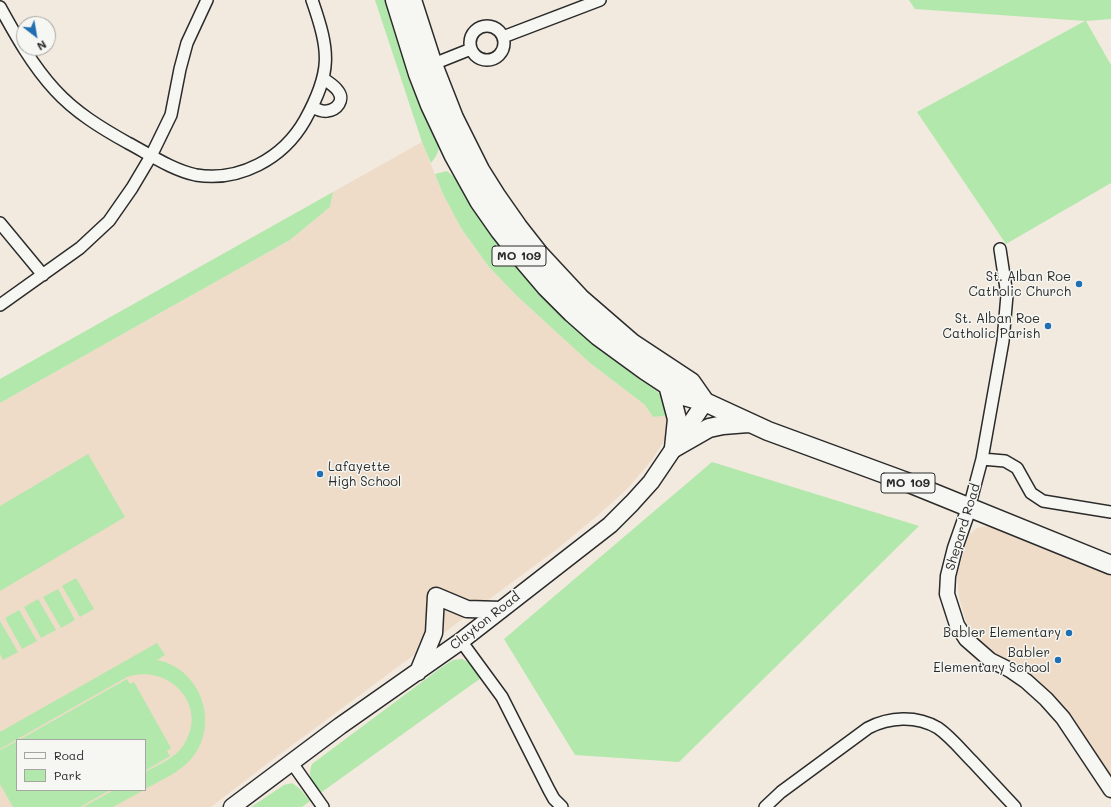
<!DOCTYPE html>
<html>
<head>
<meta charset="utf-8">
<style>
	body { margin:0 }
	#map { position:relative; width:1111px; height:807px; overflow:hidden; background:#f2eadf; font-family:Mali,sans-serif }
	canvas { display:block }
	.legend { position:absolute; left:16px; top:739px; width:130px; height:52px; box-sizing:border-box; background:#f6f6f2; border:1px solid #a5a5a2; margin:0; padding:5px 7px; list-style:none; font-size:12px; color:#2b2b2b }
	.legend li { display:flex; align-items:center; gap:8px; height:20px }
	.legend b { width:20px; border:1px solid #a5a5a2 }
	.north { position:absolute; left:16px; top:16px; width:40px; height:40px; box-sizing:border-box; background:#f6f6f2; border:1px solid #a5a5a2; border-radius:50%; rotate:149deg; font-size:11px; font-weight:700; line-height:16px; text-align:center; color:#2b2b2b }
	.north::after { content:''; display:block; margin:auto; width:14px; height:18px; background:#1f6fb2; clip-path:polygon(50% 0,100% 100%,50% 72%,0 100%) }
</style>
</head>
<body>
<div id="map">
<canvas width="1111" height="807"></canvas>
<ul class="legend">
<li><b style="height:5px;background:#f6f6f2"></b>Road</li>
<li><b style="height:11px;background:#b2e8ab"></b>Park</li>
</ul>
<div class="north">N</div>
</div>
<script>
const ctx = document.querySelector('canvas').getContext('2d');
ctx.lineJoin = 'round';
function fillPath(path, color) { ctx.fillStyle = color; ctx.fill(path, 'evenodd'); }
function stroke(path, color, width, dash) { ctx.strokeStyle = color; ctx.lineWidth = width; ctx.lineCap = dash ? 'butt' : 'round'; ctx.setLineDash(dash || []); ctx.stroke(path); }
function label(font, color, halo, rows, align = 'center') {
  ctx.font = font + ' Mali,sans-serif'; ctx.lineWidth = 3; ctx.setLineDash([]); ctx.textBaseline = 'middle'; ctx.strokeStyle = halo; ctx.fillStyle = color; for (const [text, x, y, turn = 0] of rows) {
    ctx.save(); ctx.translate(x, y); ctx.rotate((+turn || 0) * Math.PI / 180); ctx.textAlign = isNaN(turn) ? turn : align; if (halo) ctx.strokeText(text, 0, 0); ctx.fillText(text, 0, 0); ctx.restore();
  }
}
fillPath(new Path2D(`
	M422,142L443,194L461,228L489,267L517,296L590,363L645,405L653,417L671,415L670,431L652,460L627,489L597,516L557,549L268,763L211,807H0V403L290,240L330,207L333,192ZM17,740H145V790H17Z
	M989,526L1111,576V783L1012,665L996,654L979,640L966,622L959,597L957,576L968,536L977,528Z`), '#eedcc8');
fillPath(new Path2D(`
	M375,0H385L410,77L438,135C440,149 439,153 431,163L422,142Z
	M909,0H1111V19L1086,21L1111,65V183L1006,244L917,112L1085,21L915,9Z
	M447,171L455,178L582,331L640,380L657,391L665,401L671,415L653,417L645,405L590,363L517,296L489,267L461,228L443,194L435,174Z
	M333,192L330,207L290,240L0,403V379Z
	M88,454L125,517L0,591V506Z
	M712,462L919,526L679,762L575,755L504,639Z
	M76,578L94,609L80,617L62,586Z
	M58,589L75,620L61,628L43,597Z
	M38,599L56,630L41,638L24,607Z
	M19,610L37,641L22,649L5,618Z
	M0,621L18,652L3,660L0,654Z
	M157,643L165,655L157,660C201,668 221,725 191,759C179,773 161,780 145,789V772C158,765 174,759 183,746C210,707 170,663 127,677L0,749V732Z
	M462,659L471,664L481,678L319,794C313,782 307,777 312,764L442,667L453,660Z
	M127,679L130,684L134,682L171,748L167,751L170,756L145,771V740H19Z
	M17,741V790H110L80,807H13L0,784V750Z
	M292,783L299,788L310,801L302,807H251L284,785Z
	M114,790H144L113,807H83Z`), '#b2e8ab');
const minor = new Path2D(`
	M0,7C16,36 32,65 55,90C75,112 101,128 128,143C149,154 172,170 196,175C239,182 283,159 305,120C332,71 330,52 312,0
	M470 43a17 17 0 1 1 34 0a17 17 0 1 1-34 0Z
	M503,37L600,0
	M432,62L441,61L471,49
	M312,107C316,109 322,112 327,111C337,110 345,100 338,91C335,86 328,82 324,79
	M0,223L43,275
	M0,305L80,248L109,221L132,188L151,156L171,115L180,69L187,43L207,0
	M982,459L1005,461L1017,468L1031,493L1043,501L1111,512
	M969,508L982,459L1003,341L1007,295L1000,249
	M461,641L502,697L549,790L554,799L562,807
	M292,763L323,807
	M765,807L781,792L868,728C889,717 916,715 938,728C951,737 962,751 973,762C987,777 1001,792 1015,807`);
const tertiary = new Path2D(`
	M969,508L955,548L948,576L947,594L957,625L966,639L990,660L1010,670L1026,681L1046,699L1063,718L1111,790`);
const secondary = new Path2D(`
	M418,672L434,633L436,596L467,609L501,610
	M232,807L340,726L461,641L610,525L632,503L651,482L705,402`);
const primary = new Path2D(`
	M395,0L418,74L430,105L454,156L479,201L500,231L523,260L546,287L572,313L598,336L646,371L684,396L705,402L768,431L904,481L1111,565
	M412,0L432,62L454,118L480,170L497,197L518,227L540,255L580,298L632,343L691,382L705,402
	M668,385L677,419L674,448
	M674,448L709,428L723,425L748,423`);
stroke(minor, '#2b2b2b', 14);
stroke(tertiary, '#2b2b2b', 17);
stroke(secondary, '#2b2b2b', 19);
stroke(primary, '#2b2b2b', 21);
stroke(minor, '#f6f6f2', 11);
stroke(tertiary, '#f6f6f2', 14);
stroke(secondary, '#f6f6f2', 16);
stroke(primary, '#f6f6f2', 18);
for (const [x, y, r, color] of [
	[1079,284,4,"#1f6fb2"],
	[1048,326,4,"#1f6fb2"],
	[320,474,4,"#1f6fb2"],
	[1069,633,4,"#1f6fb2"],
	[1058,660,4,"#1f6fb2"]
]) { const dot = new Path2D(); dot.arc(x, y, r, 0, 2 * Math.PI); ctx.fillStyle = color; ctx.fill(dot); stroke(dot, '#f6f6f2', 1.5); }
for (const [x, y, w] of [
	[519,256,54],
	[908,483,54]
]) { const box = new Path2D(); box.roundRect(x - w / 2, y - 10, w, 20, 3); ctx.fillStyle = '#f6f6f2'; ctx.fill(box); stroke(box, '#2b2b2b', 1); }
label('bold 12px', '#2b2b2b', null, [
	["MO 109",519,256],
	["MO 109",908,483]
]);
label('13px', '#2b2b2b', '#f6f6f2', [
	["St. Alban Roe",1071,277],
	["Catholic Church",1071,292],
	["St. Alban Roe",1040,319],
	["Catholic Parish",1040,334],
	["Lafayette",328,467,"left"],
	["High School",328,482,"left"],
	["Babler Elementary",1061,633],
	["Babler",1050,653],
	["Elementary School",1050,668]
], 'right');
label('13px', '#2b2b2b', '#f6f6f2', [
	["Shepard Road",963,527,-73],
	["Clayton Road",485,621,-38]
]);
</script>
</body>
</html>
